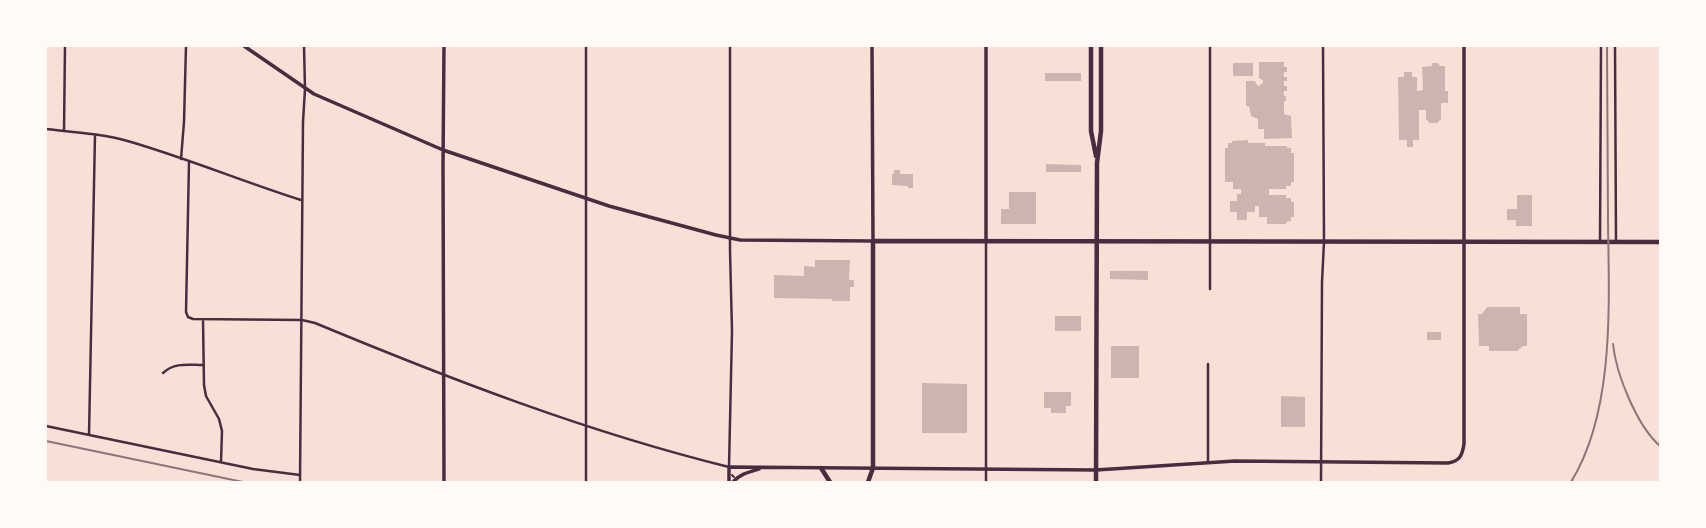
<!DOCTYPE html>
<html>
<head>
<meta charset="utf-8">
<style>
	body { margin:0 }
	#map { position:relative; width:1706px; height:528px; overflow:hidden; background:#f7e1d7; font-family:Roboto,sans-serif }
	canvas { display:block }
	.frame { position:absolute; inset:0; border:47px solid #fffaf5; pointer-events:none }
</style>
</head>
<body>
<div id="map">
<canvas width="1706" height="528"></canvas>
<div class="frame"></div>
</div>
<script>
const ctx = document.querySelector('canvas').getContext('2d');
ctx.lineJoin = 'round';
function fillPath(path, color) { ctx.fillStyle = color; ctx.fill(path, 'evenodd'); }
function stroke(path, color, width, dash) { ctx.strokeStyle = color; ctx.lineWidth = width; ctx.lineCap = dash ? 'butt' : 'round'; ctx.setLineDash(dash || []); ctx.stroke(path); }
fillPath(new Path2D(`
	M1259,62H1284V67H1287V72H1284V77H1287V81H1284V86H1287V91H1284V96H1286V101H1284V114L1291,116L1292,138L1264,139V129H1258V119L1251,116L1249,106H1246V81H1255L1257,85L1259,86L1263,83V80L1259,78Z
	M1233,63H1253V76H1233Z
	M1432,63H1438L1440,66H1445V91H1448V103H1441V119L1437,123H1430L1426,119V110H1419V140H1413V147H1407V140H1399L1398,77H1404V72H1412V77H1417V91L1423,90L1422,67L1432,66Z
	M1045,73H1081V81H1045Z
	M1248,140V143H1265V146H1287V148H1291V153H1294V182H1291V186H1286V189H1269V195H1286V198H1291V202H1294V217H1291V221L1286,222V224H1267V217H1259V206H1255V212H1247V220H1237V212H1230V201H1237V194H1241V189H1233V182H1225V148H1228V143H1232V141Z
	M1046,164L1081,165V172H1046Z
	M894,170H900V174H913V188H908V186L892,185V174H894Z
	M1009,192H1036V224H1001V209H1009Z
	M1517,195H1532V226H1516V220H1507V209H1517Z
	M815,260H850L849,280H854V287H850V301H832V299L774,298V275L804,276V266L815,267Z
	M1110,271H1148V280L1110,279Z
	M1487,307H1520V314H1527V346H1523L1517,351H1489V346H1479L1478,314H1482Z
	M1055,316H1081V331H1055Z
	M1427,332H1441V340H1427Z
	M1111,346H1139V378H1111Z
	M922,383L967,384V433H922Z
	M1044,392H1071V406H1066V413H1051V408H1044Z
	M1281,396L1305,397V427H1281Z`), '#ccb4b1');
stroke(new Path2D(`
	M732,475L734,477`), '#4a2c40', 2);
stroke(new Path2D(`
	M1210,46V289
	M1615,46L1616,242
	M46,129C74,132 104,134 131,142C189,159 244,182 301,200
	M64,131L65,46
	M181,159L184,122L186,46
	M189,162L186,312L188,317L193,319L302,320L315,323C450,379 587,432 729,467L732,331L730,251V46
	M1600,242L1601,46
	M203,320L204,385L206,396L219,419L222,431L221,462
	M1208,364V462
	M163,373C175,362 188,365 203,365
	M46,426L253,469L300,475
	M89,435L95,135
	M300,482L303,122L305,89L304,46
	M586,482V46
	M986,482V241
	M1321,482L1322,282L1324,242L1323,46`), '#4a2c40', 2.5);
stroke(new Path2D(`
	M244,46L314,94L443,150L609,206L716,235L740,240L873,241L872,46
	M986,46V241
	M444,482L443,165L444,46
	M729,482V467L1096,470L1235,461L1448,463C1460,461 1462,456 1464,444V46
	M733,482C740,474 749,472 759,469`), '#4a2c40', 3.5);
stroke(new Path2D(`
	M821,468L830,482
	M868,482L873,468V241L1660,242`), '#4a2c40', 4.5);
stroke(new Path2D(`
	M1091,46V131L1096,156
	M1096,482L1097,163L1101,131V46`), '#4a2c40', 4.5);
stroke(new Path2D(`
	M1613,344C1616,374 1637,426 1660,446
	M46,441L243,482
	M1571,482C1615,411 1609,303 1608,222C1608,163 1607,104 1607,46`), '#8f747c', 2);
</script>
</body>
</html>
